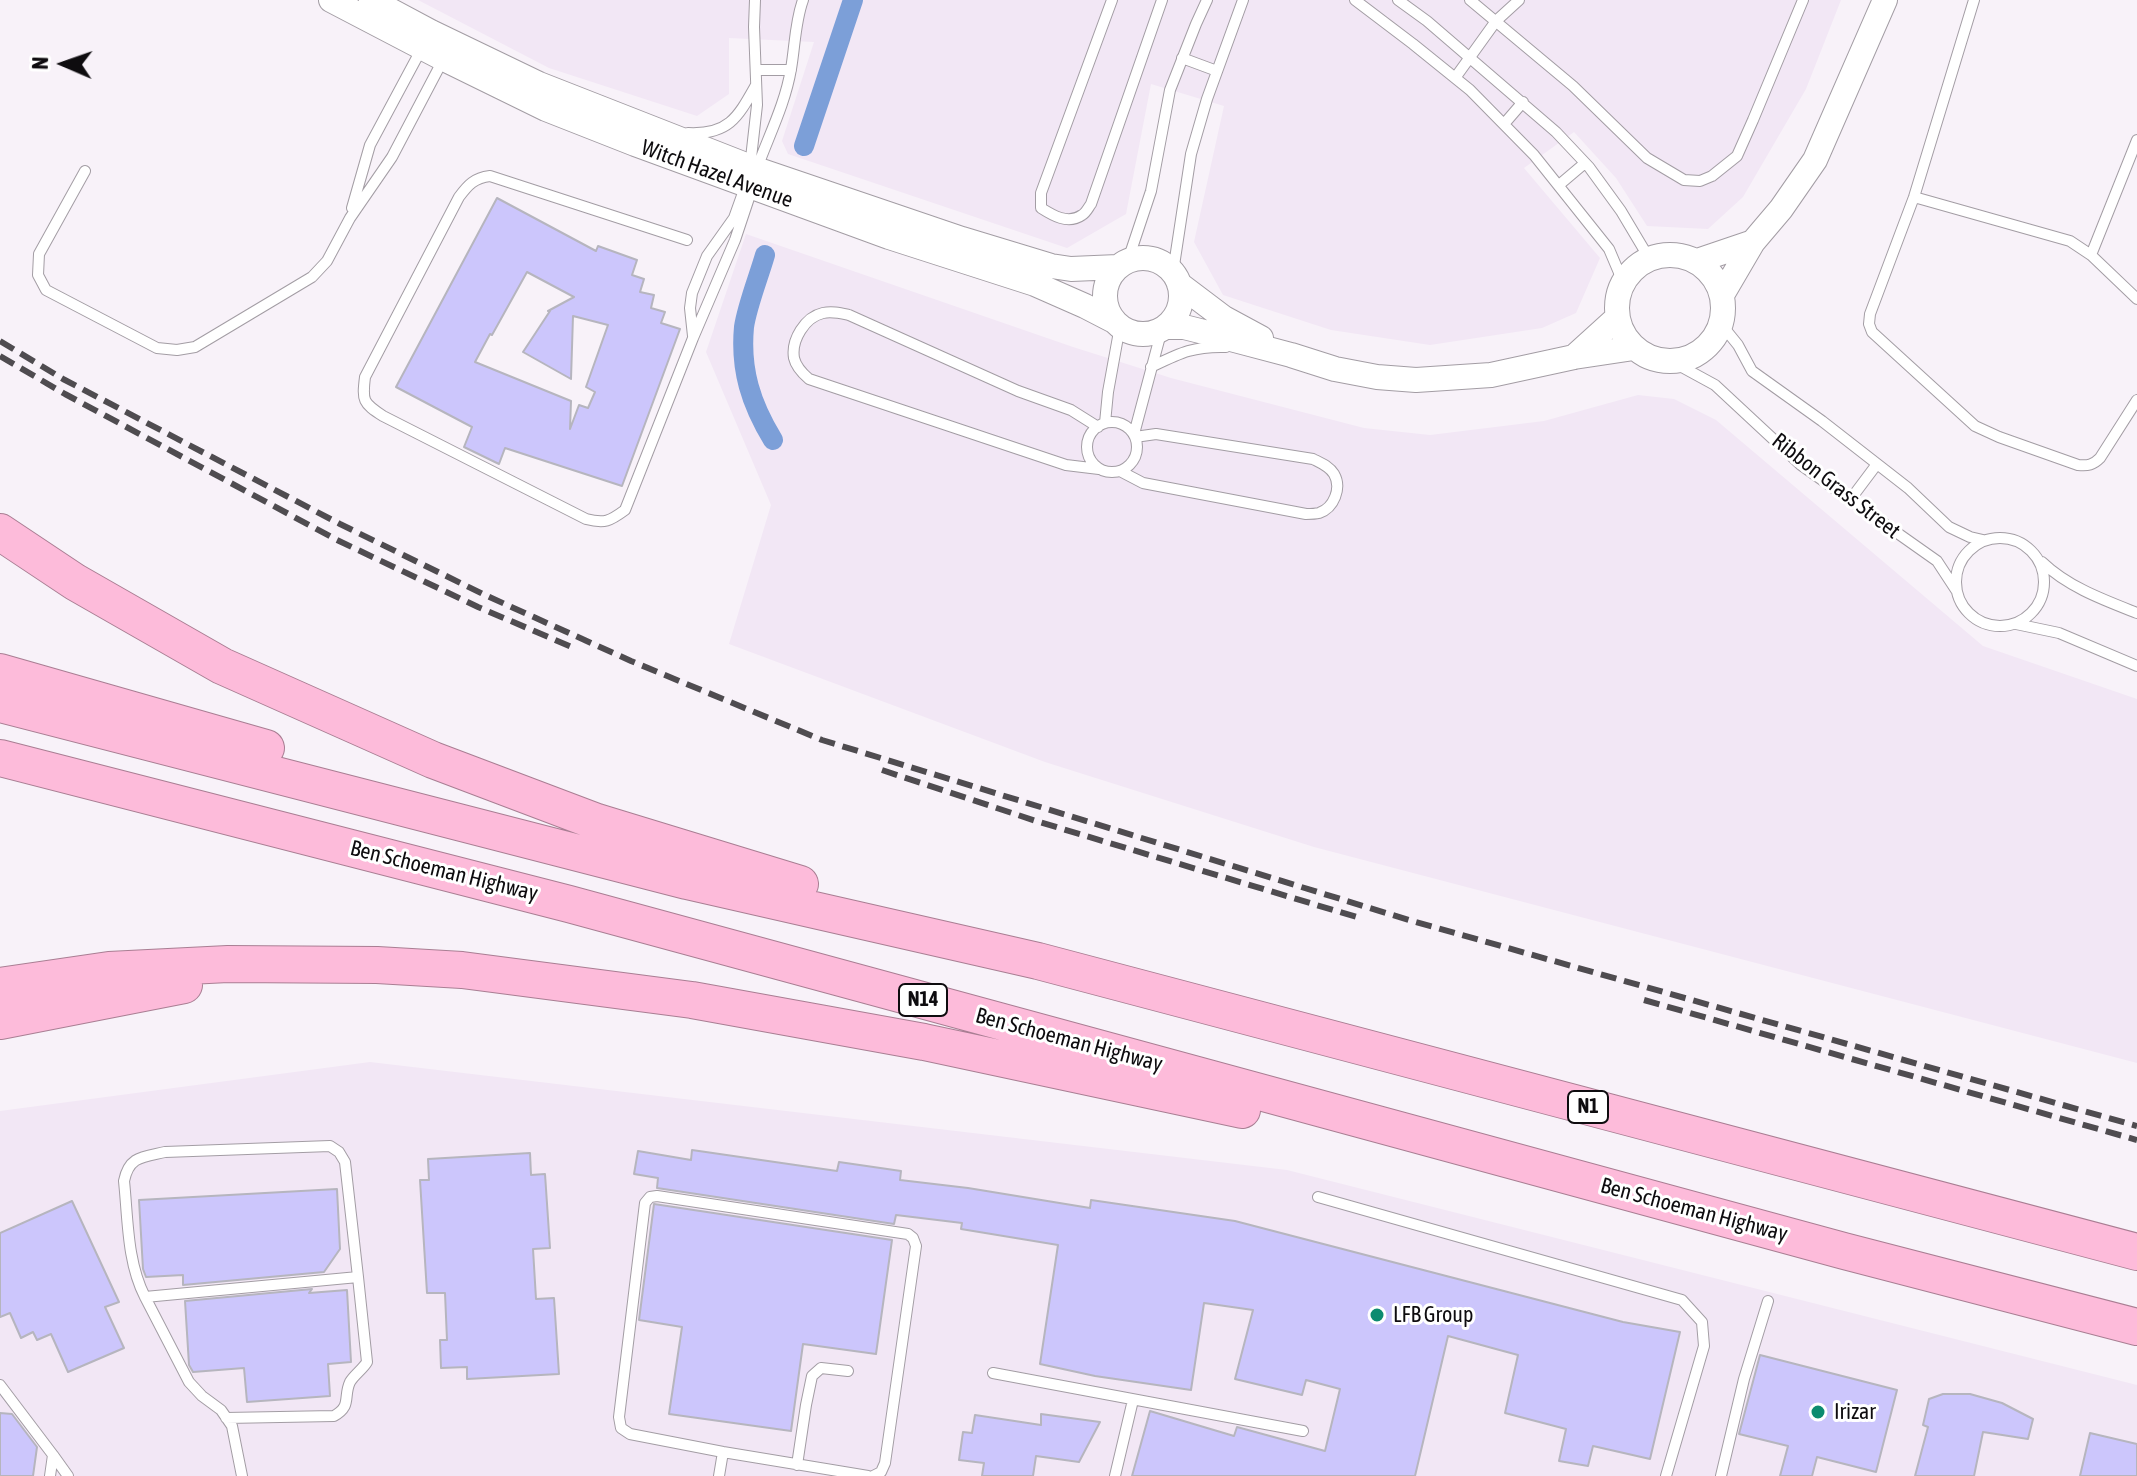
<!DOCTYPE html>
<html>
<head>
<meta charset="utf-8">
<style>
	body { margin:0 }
	#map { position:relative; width:2137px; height:1476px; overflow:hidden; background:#f8f2f9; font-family:"Asap Condensed",sans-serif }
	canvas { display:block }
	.north { position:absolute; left:24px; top:24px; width:80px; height:80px; -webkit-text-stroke:6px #fff; paint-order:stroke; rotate:272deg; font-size:22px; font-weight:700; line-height:32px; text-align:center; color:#0e0c0f }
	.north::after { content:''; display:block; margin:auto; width:28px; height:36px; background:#0e0c0f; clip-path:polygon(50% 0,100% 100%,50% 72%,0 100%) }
</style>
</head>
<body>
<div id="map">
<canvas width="2137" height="1476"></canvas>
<div class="north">N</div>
</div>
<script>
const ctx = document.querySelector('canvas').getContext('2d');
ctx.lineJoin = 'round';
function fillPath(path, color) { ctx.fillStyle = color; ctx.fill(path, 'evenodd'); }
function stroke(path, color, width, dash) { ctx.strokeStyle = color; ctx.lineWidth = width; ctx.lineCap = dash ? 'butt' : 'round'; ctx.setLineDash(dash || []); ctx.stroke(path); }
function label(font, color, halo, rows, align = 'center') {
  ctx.font = font + ' "Asap Condensed",sans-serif'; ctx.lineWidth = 6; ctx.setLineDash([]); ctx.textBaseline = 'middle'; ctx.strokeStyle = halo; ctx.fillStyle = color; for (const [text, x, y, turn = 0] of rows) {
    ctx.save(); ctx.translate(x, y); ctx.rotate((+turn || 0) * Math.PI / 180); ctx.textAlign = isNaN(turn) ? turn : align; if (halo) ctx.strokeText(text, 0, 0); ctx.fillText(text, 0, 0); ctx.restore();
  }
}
fillPath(new Path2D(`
	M418,0H1841L1806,89L1743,197L1708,229L1647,226L1616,178L1574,132L1524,168L1600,258L1576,313L1542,328L1430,345L1331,330L1223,295L1194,242L1224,106L1151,84L1126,214L1067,248L788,154L782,141L814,42L729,38V94L697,116L549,68Z
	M746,234L1073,347L1171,378L1364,428L1430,435L1544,421L1638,395L1674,399L1716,420L1983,646L2137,699V1063L1314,847L1045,762L729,644L771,505L706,352Z
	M370,1062L1287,1170L2137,1385V1476H0V1111Z`), '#f2e7f5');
stroke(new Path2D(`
	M804,146L853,0
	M765,255C759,276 747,306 744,327C740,370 751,404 773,440`), '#7c9fd8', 20);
const building = new Path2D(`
	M497,198L596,251L598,246L637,260L632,275L644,279L640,292L654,295L651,308L665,312L661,323L680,329L622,486L505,448L499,464L464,447L472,427L396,387ZM527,272L574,297L548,311H550L523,352L571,379L573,316L608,325L586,387L595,392L588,408L579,405L570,429L571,401L475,362L490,334L492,335Z
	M692,1150L837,1171L839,1162L901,1171L900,1180L968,1188L1090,1208L1091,1200L1235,1221L1623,1322L1680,1332L1650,1459L1593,1446L1588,1466L1559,1461L1566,1429L1505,1413L1518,1355L1448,1336L1415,1476H1132L1150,1411L1234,1436L1237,1427L1325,1451L1340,1389L1306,1380L1302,1395L1235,1379L1253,1310L1204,1303L1191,1390L1095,1376L1040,1364L1058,1245L961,1229L962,1223L896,1215L894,1224L657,1188L658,1178L634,1174L638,1151L691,1160Z
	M530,1153L531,1175L545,1174L550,1248L533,1249L536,1299L554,1298L559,1374L467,1379V1367L441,1368L440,1340H447L445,1293H427L420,1180H429L428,1159Z
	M337,1189L340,1249L324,1272L183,1285V1275L146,1277L143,1269L139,1200Z
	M72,1201L119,1302L105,1307L124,1348L68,1372L51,1334L37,1340L33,1332L21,1338L10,1313L0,1317V1233Z
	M654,1204L892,1240L876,1354L803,1344L791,1431L669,1414L682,1327L639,1320Z
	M312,1289L309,1293L347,1290L351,1362L328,1364L330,1396L247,1402L244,1368L193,1372L189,1365L185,1301Z
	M1760,1355L1897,1390L1876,1472L1817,1457L1812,1476H1780L1788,1446L1739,1434Z
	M1943,1394H1970L2002,1403L2033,1419L2028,1439L1983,1432L1974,1476H1915L1928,1427L1923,1425L1929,1399Z
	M0,1413L12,1414L37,1447L33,1476H0Z
	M1041,1414L1100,1422L1079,1462L1036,1456L1033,1476H982L984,1463L959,1460L963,1432L972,1433L975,1415L1041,1425Z
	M2090,1433L2137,1444V1476H2080Z`);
fillPath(building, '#ccc6fc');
stroke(building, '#b6b5be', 2);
const service = new Path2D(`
	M1112,0L1041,193V208C1052,215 1068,225 1082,215C1086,213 1088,208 1091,204L1162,0
	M1355,0L1413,44L1470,90L1534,155L1609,249L1623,282
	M1398,0L1427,21L1556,132L1589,167L1621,211L1649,258
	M1470,0L1573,86L1647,158L1684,180L1700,181L1712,176L1737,156L1753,120L1803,0
	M1974,0L1914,197L1870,314L1869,324L1872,332L1975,426L1999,437L2078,465C2088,466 2093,465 2100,458L2137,400
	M1182,58L1217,71
	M757,70H791
	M1455,78L1496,21L1519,0
	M1504,124L1523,102
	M688,133C729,135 738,117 756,85
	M750,167L757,105L754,27L755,0
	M85,171L39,254L38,275L46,290L157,348L177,350L195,347L312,277L327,261L350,218L392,157L444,58
	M756,171C768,137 785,105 791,69C795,46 795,22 803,0
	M1559,185L1585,163
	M1914,197L2070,241L2091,255L2137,299
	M352,208L370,145L422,48
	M687,240L490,176C474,178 468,185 459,197L365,377C362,401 363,403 383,416L586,519C605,524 610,521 625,510L693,338L735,240L753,186
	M2091,255L2137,140
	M1128,260L1151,191L1170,90L1196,24L1207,0
	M1173,272L1191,154L1207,99L1243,0
	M1721,324L1738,345L1752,371L1822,421L1908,488L1949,527L1970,537L1983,540
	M693,336L690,308L692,293L707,256L734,218L744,190
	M1671,361L1715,385L1801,465L1937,561L1956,590
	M1151,367C1180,353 1193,346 1226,347
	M1087 447a25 25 0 1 1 50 0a25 25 0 1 1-50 0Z
	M1105,423L1108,392L1120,326
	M1098,427L1071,410L1018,391L849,315C840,313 832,311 823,313C805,317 791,340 794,358C796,367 802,373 809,379L1066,465L1099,469
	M1134,434L1162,329
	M1120,471L1143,483L1306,514C1310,514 1315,514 1319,513C1334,508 1342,488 1334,474C1329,466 1321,463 1313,459L1156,434L1135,437
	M1850,500L1877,464
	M1956 582a44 44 0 1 1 88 0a44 44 0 1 1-88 0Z
	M2042,562C2068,587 2104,600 2137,613
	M2016,624L2059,633L2137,666
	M1318,1197L1682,1300L1702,1322L1704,1346L1666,1476
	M145,1297L358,1277L345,1162L339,1152L330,1146L165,1152C143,1157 129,1156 124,1181C128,1219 127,1262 145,1297L189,1382L202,1396L221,1410L232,1426L242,1476
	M993,1373L1303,1431
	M0,1385L53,1455L50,1476
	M226,1418L334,1416C352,1406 343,1397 350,1382C354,1375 363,1369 367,1362L358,1277
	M53,1455L68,1476
	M797,1465L806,1405L812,1376L821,1368L848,1371
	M719,1476L723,1452
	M868,1476L723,1452L630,1434L621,1428L619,1417L645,1203L650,1197L657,1196L908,1234L913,1238L916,1246L885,1463L881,1472L873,1476
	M1115,1476L1133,1400
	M1721,1476L1744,1379L1768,1301`);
const tertiary = new Path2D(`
	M331,0L444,59L546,109L635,144L889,237L1035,284L1085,306L1114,321
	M371,0L431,32L539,84L756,169L962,239L1051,266L1071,269L1118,267
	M1617 308a53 53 0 1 1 106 0a53 53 0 1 1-106 0Z
	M1105 296a38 38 0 1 1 76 0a38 38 0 1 1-76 0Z
	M1697,261L1753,242
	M1179,284L1224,318L1261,338
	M1722,295L1753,242L1781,209L1815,160L1885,0
	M1166,327H1184L1208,333L1291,355L1335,369L1377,377L1416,380L1491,375L1574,357L1634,348
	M1574,357L1617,318`);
const motorway = new Path2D(`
	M0,532L75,582L222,666L433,760L597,822L800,884
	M0,672L266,748
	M0,704L687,881L1038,961L2137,1252
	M0,758L569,904L1844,1251L2137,1327
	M0,986L109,970L228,964L377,965L462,970L692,1000L924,1042L1242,1110
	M0,1021L184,985`);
stroke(service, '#a39da4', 12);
stroke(tertiary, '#a39da4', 26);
stroke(motorway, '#a97e93', 38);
stroke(service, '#fff', 10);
stroke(tertiary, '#fff', 24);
stroke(motorway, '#fdbbda', 36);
stroke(new Path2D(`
	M0,341L63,379L340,524L485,595L631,661L822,740L1409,920L2137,1126
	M0,356L65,394L337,540L478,607L574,648
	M882,770L1036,821L1360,918
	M1644,1000L2137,1140`), '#4f4c50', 6, [16, 8]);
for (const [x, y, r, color] of [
	[1377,1315,8,"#0c8b70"],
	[1818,1412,8,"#0c8b70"]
]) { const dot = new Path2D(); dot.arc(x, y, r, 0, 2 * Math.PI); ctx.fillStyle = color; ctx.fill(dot); stroke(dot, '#fff', 3); }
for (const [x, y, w] of [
	[923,1000,48],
	[1588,1107,40]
]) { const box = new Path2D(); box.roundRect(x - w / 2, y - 16, w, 32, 6); ctx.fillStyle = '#fff'; ctx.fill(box); stroke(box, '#0e0c0f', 2); }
label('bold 20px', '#0e0c0f', null, [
	["N14",923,1000],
	["N1",1588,1107]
]);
label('22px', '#0e0c0f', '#fff', [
	["Witch Hazel Avenue",717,174,20],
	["Ribbon Grass Street",1836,486,38],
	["Ben Schoeman Highway",444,871,14],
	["Ben Schoeman Highway",1069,1040,15],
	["Ben Schoeman Highway",1694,1210,15]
]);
label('22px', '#0e0c0f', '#fff', [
	["LFB Group",1393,1315],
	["Irizar",1834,1412]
], 'left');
</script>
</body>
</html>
